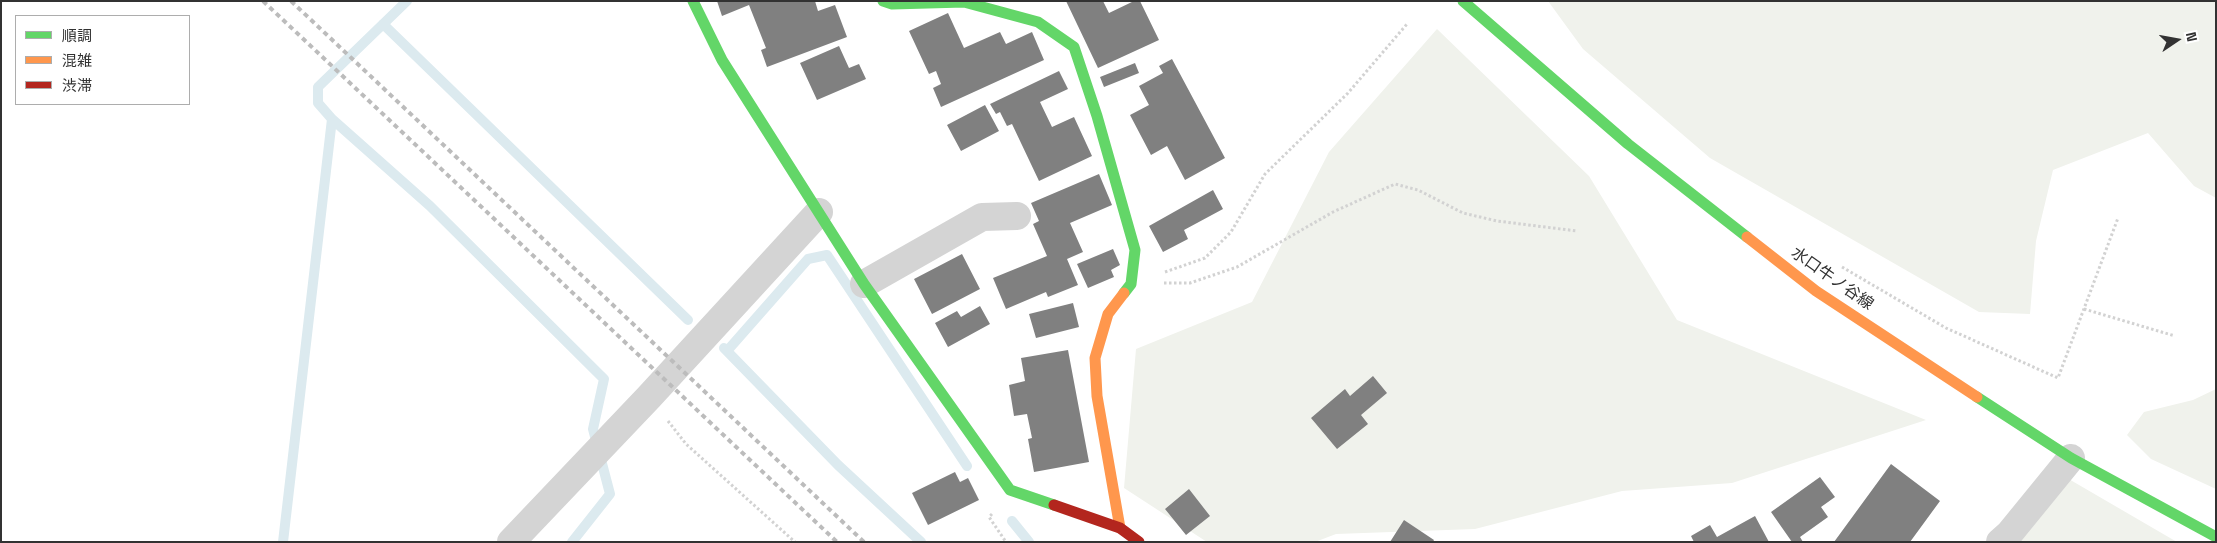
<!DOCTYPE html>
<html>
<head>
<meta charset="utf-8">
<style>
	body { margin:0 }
	#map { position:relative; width:2217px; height:543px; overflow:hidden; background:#fff; font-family:"Space Grotesk","Noto Sans JP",sans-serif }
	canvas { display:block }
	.frame { position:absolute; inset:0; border:2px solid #323232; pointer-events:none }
	.legend { position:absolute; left:15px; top:15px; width:175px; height:90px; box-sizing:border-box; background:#fff; border:1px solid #adadad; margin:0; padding:6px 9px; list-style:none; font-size:15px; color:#323232 }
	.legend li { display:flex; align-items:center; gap:10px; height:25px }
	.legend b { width:25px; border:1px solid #adadad }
	.north { position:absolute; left:2152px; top:15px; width:50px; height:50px; -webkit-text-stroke:4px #fff; paint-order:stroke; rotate:78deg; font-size:14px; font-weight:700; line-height:20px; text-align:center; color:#323232 }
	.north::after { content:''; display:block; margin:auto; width:18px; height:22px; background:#323232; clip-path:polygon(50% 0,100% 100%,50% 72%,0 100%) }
</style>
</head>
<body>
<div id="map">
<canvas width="2217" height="543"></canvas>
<div class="frame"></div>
<ul class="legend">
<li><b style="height:6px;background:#63d668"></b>順調</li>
<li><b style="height:6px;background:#ff974d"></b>混雑</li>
<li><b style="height:6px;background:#b3261e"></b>渋滞</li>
</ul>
<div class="north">N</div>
</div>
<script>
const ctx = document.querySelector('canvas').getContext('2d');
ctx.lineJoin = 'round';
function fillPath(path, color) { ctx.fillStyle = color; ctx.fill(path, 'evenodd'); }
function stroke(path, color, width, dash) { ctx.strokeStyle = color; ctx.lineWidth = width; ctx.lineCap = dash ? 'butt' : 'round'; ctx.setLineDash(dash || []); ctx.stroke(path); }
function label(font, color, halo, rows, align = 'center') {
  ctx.font = font + ' "Space Grotesk","Noto Sans JP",sans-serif'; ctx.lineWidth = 5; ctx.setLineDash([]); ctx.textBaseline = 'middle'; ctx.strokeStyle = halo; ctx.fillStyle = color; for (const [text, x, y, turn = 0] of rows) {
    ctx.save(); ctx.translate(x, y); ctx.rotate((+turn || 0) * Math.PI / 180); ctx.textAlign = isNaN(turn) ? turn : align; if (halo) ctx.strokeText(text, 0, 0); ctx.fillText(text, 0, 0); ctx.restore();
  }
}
fillPath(new Path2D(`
	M1548,1H2216V198L2194,186L2148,133L2053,170L2036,241L2030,314L1979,312L1710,158L1583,49Z
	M1437,29L1589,176L1677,320L1926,420L1732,483L1622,491L1475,529L1336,534L1315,542H1207L1124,488L1136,349L1252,302L1329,152Z
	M2216,389V489L2151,459L2127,435L2144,412L2193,400Z
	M2067,478L2177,542H2009Z`), '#f0f2ec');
stroke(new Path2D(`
	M407,1L318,87V103L332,119L430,206L604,379L593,429L610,494L572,542
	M383,24L688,320
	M724,348L838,465L921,542
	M727,351L808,259L827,255L967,466
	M1012,521L1029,542
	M283,542L332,119`), '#dceaef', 10);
fillPath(new Path2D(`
	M717,1H815L818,11L835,5L847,37L767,67L761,50L766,48L749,5L722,16Z
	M1066,1H1103L1109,13L1134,1H1140L1159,40L1098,68Z
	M948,13L964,48L1000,32L1006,44L1032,32L1044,60L941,107L933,88L941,84L936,71L929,74L909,31Z
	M839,46L849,68L859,64L866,79L817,100L800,63Z
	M1172,59L1225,158L1185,180L1167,146L1151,155L1130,115L1149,105L1139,86L1163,73L1159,66Z
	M1135,63L1139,73L1104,87L1100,77Z
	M1059,71L1068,89L1040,102L1052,127L1074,117L1092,156L1039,181L1012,124L1007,126L1000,112L996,114L990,104Z
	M985,105L999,131L961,151L947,125Z
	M1099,174L1112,205L1070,223L1083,252L1067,259L1078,285L1048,297L1046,292L1006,309L993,278L1047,256L1033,224L1039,221L1031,203Z
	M1213,190L1223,209L1184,230L1188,239L1163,252L1149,226Z
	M1113,249L1120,265L1111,270L1114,277L1088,288L1077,264Z
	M962,254L980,289L932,314L914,279Z
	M1073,303L1079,327L1036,338L1029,314Z
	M980,306L990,324L948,347L935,323L957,311L961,317Z
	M1068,350L1089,462L1034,472L1028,439L1032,438L1027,414L1014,416L1009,385L1025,381L1021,358Z
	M1373,376L1387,393L1361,415L1368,424L1337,449L1311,418L1345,389L1350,396Z
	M1891,464L1940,501L1910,542H1834Z
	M955,472L960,482L968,478L979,500L928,525L912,493Z
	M1820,477L1835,497L1821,507L1828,517L1800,537L1803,542H1792L1771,512Z
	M1189,489L1210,516L1186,535L1165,509Z
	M1755,516L1769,542H1694L1691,536L1710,525L1717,537Z
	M1404,520L1434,540L1433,542H1390Z`), '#808080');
stroke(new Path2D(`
	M1842,267L1946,328L2058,378L2118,218
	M1165,272L1205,258L1231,232L1265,174L1348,93L1407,24
	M1164,283H1190L1237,267L1333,212L1395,184L1418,190L1463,213L1497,221L1577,231
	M2084,309L2175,336
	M668,421L686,444L795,542
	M992,514L989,517L1006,542`), '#d2d2d2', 3, [2.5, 2.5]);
stroke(new Path2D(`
	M864,284L982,217L1017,216
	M511,542L649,397L819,212
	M2000,542L2009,534L2071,458`), '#d4d4d4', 28);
stroke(new Path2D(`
	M693,1L722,60L864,284L1010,490L1054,505
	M883,1L892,4L964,2L1038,22L1074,47L1097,116L1135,250L1131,284L1124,293
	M1463,1L1628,144L1747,237
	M1977,397L2071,458L2216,537`), '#63d668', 11);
stroke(new Path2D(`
	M1747,237L1816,291L1977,397
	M1120,528L1097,396L1095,358L1108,314L1124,293`), '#ff974d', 11);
stroke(new Path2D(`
	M1054,505L1120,528L1139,542`), '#b3261e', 11);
stroke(new Path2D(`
	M263,1L837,542
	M291,1L864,542`), '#bcbcbc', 4, [5, 4]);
label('16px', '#323232', '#fff', [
	["水口牛ノ谷線",1832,279,35]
]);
</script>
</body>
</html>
